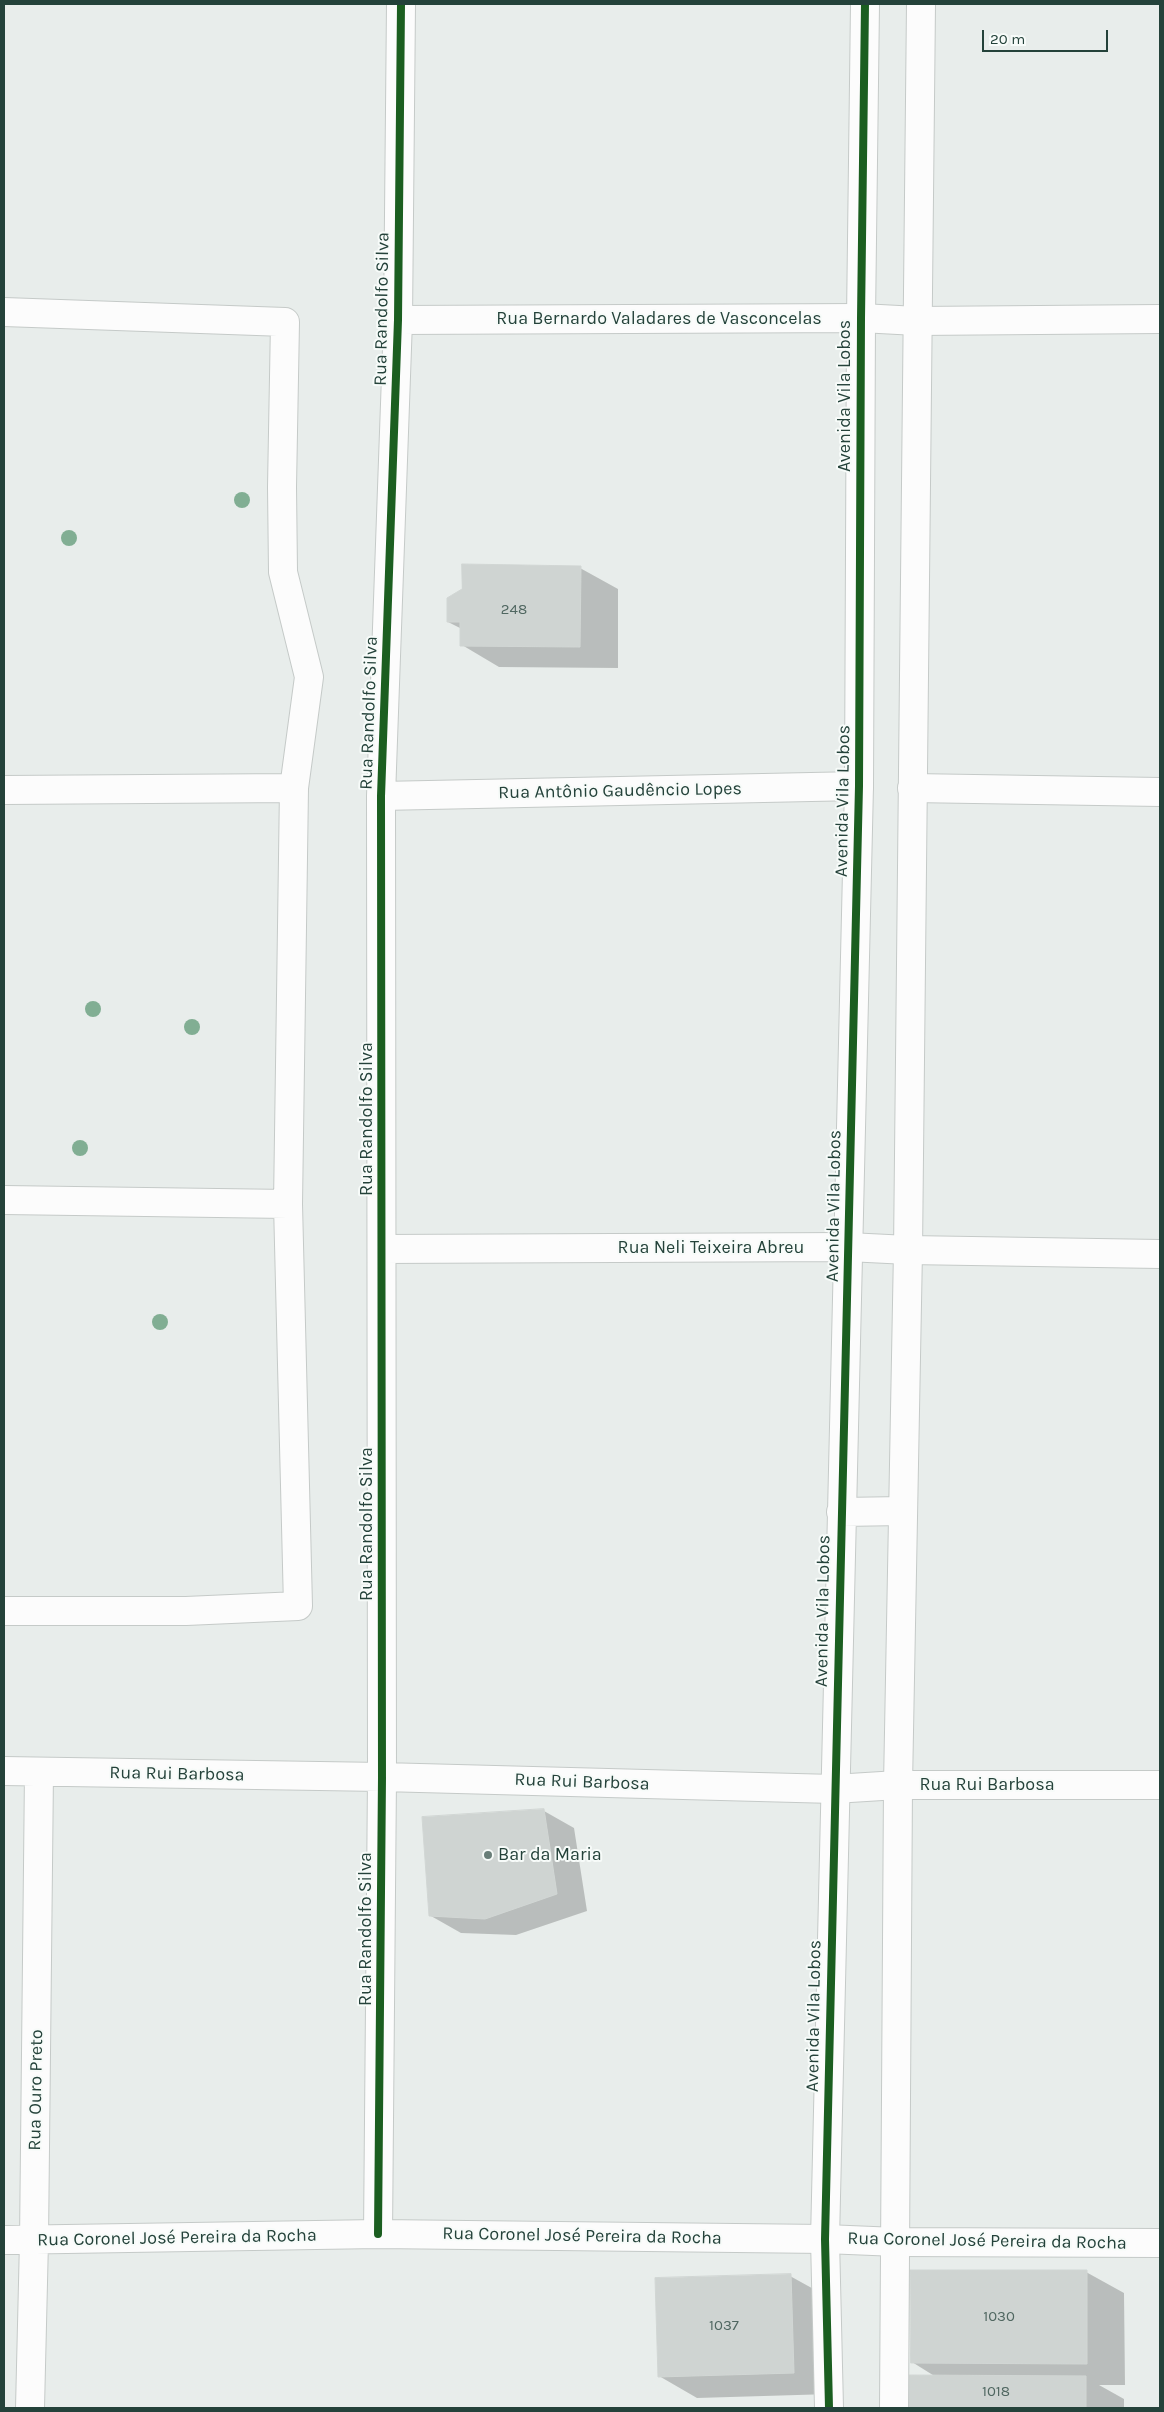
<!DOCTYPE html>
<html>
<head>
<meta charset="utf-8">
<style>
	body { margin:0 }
	#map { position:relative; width:1164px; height:2412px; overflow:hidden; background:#e8edeb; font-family:Karla,sans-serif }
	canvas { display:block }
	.frame { position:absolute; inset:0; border:5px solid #24423a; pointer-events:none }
	.scale { position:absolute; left:982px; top:30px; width:126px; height:22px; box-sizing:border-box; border:2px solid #24423a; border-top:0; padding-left:6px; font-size:15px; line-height:18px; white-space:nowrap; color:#24423a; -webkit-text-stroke:4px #f7fbf9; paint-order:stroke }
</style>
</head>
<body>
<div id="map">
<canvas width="1164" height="2412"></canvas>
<div class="frame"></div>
<div class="scale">20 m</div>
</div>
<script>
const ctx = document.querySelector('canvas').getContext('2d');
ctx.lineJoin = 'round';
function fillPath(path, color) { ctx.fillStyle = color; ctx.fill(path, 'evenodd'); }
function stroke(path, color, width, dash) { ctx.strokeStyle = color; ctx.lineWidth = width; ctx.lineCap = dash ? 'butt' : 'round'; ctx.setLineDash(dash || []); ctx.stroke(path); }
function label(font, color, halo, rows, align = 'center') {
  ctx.font = font + ' Karla,sans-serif'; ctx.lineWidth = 4; ctx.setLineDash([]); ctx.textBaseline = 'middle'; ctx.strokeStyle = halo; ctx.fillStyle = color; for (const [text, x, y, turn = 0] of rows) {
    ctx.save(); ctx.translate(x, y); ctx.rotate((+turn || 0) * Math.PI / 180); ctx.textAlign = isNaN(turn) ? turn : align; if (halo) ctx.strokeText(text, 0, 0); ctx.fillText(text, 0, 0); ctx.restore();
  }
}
fillPath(new Path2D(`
	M580,568L618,589V668L499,667L462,645V629L448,622Z
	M544,1811L574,1828L587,1911L516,1935L461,1933L431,1916Z
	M1086,2272L1124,2293L1125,2385H1099L1124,2399V2408H907L936,2377L912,2362Z
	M790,2276L828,2297L831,2394L697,2398L659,2376Z`), '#0003');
const building = new Path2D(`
	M462,564L581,566L580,647L460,646V622H447V598L462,589Z
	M544,1809L557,1894L485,1919L429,1916L422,1817Z
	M910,2270H1087V2364L911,2363Z
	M791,2274L794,2373L658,2377L655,2278Z
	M906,2375L1086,2376V2408H906Z`);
fillPath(building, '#cfd4d2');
stroke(building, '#d1d6d4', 1);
const minor = new Path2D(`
	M4,312L285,322L282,487L283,572L309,677L294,788L288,1204L298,1606L186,1611H4
	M398,320L861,318L917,321L1160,319
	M912,788L1160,792
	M4,790L294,788
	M381,796L859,786
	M4,1200L288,1204
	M382,1249L848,1247L908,1250L1160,1254
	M4,1771L382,1777L834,1789L898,1785H1160
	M378,2234L382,1777L381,796L398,320L401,4
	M4,2240L378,2234L825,2239L897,2242L1160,2243
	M30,2408L34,2241L39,1772`);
const tertiary = new Path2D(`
	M841,1512L903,1511
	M829,2408L825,2239L859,786L861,318L865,4
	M894,2408L898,1785L908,1250L921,4`);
stroke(minor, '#c5cac8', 30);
stroke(tertiary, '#c5cac8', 30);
stroke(minor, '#fcfcfc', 28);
stroke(tertiary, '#fcfcfc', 28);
stroke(new Path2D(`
	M378,2234L382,1777L381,796L398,320L401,4
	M829,2408L825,2239L859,786L861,318L865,4`), '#1b5e20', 8);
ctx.fillStyle = '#81ae93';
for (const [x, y] of [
	[242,500],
	[69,538],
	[93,1009],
	[192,1027],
	[80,1148],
	[160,1322]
]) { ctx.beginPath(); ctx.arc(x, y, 8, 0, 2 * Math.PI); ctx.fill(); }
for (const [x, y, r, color] of [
	[488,1855,5,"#697e78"]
]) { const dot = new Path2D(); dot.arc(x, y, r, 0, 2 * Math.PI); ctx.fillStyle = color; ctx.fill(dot); stroke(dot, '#f7fbf9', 2); }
label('15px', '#506761', null, [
	["248",514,610],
	["1030",999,2317],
	["1037",724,2326],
	["1018",996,2392]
]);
label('18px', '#24423a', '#f7fbf9', [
	["Rua Randolfo Silva",382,309,-89],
	["Rua Bernardo Valadares de Vasconcelas",659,319],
	["Avenida Vila Lobos",845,396,-90],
	["Rua Randolfo Silva",369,713,-88],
	["Rua Antônio Gaudêncio Lopes",620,791,-1],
	["Avenida Vila Lobos",843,801,-89],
	["Rua Randolfo Silva",367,1119,-90],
	["Avenida Vila Lobos",834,1206,-89],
	["Rua Neli Teixeira Abreu",711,1248],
	["Rua Randolfo Silva",367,1524,-90],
	["Avenida Vila Lobos",823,1611,-89],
	["Rua Rui Barbosa",177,1774,1],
	["Rua Rui Barbosa",582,1782,2],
	["Rua Rui Barbosa",987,1785],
	["Rua Randolfo Silva",366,1929,-90],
	["Avenida Vila Lobos",814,2016,-89],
	["Rua Ouro Preto",36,2090,-89],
	["Rua Coronel José Pereira da Rocha",582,2236,1],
	["Rua Coronel José Pereira da Rocha",177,2238,-1],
	["Rua Coronel José Pereira da Rocha",987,2241,1]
]);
label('18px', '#24423a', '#f7fbf9', [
	["Bar da Maria",498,1855]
], 'left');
</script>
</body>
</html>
